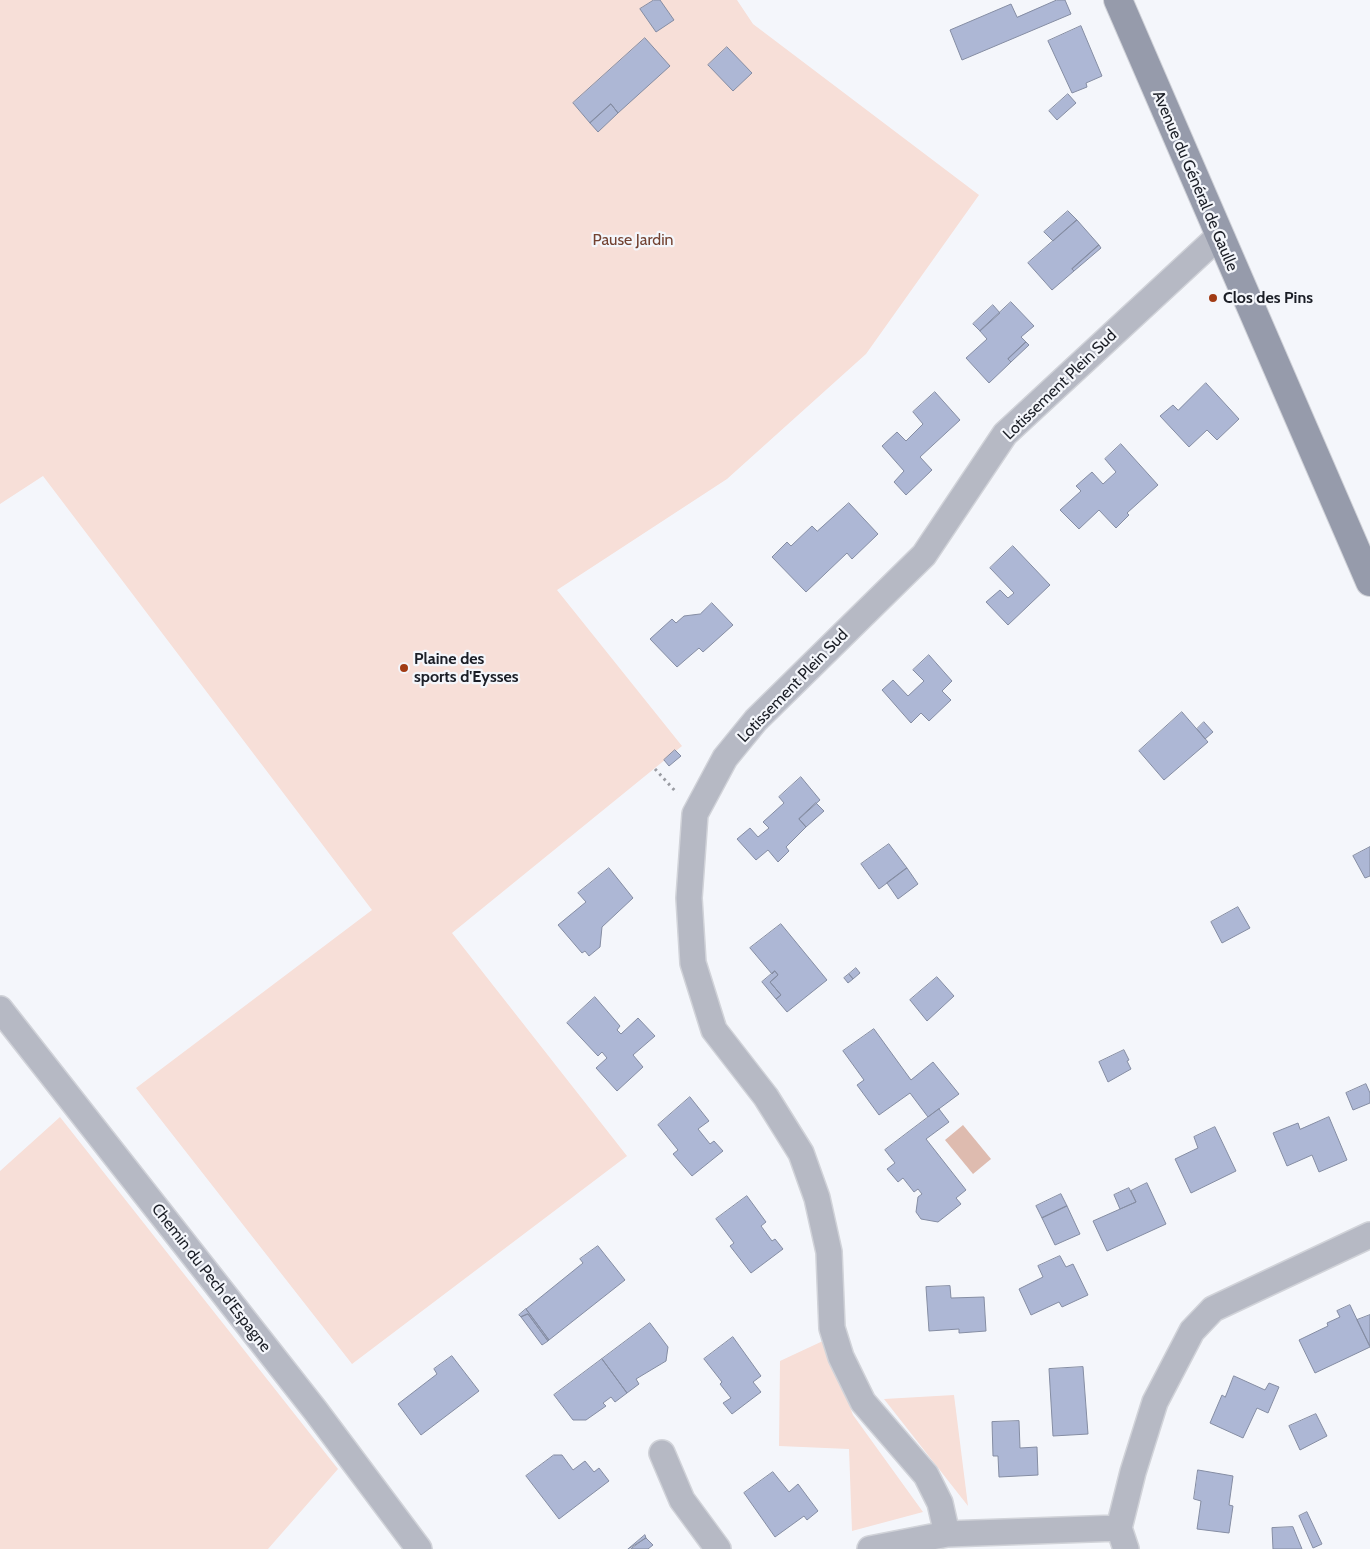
<!DOCTYPE html>
<html>
<head>
<meta charset="utf-8">
<style>
	body { margin:0 }
	canvas { display:block; background:#f4f6fb }
</style>
</head>
<body>
<canvas width="1370" height="1549"></canvas>
<script>
const ctx = document.querySelector('canvas').getContext('2d');
ctx.lineJoin = 'round';
function fillPath(path, color) { ctx.fillStyle = color; ctx.fill(path, 'evenodd'); }
function stroke(path, color, width, dash) { ctx.strokeStyle = color; ctx.lineWidth = width; ctx.lineCap = dash ? 'butt' : 'round'; ctx.setLineDash(dash || []); ctx.stroke(path); }
function label(font, color, halo, rows, align = 'center') {
  ctx.font = font + ' Cabin,sans-serif'; ctx.lineWidth = 4.5; ctx.setLineDash([]); ctx.textBaseline = 'middle'; ctx.strokeStyle = halo; ctx.fillStyle = color; for (const [text, x, y, turn = 0] of rows) {
    ctx.save(); ctx.translate(x, y); ctx.rotate((+turn || 0) * Math.PI / 180); ctx.textAlign = isNaN(turn) ? turn : align; if (halo) ctx.strokeText(text, 0, 0); ctx.fillText(text, 0, 0); ctx.restore();
  }
}
fillPath(new Path2D(`
	M0,0H737L753,24L979,195L866,354L727,479L557,590L682,746L452,933L627,1156L352,1364L136,1088L372,910L43,476L0,504Z
	M60,1117L338,1469L268,1549H0V1171Z
	M825,1340L853,1415L923,1512L852,1531L849,1449L779,1446L780,1361Z
	M954,1395L968,1506L884,1399Z`), '#f7dfd8');
fillPath(new Path2D(`
	M963,1125L991,1159L973,1174L945,1140Z`), '#debbaf');
const building = new Path2D(`
	M654,0H660L674,20L656,32L640,9Z
	M1057,0H1065L1071,14L962,60L950,30L1011,4L1017,17Z
	M1081,26L1102,76L1086,83L1087,87L1072,93L1048,41Z
	M645,38L670,66L618,113L611,104L590,123L573,103Z
	M727,47L752,73L733,91L708,65Z
	M1068,94L1076,103L1057,120L1049,111Z
	M611,104L618,113L598,132L590,123Z
	M1068,211L1077,220L1053,241L1044,232Z
	M1077,220L1099,245L1072,269L1074,271L1052,290L1028,263Z
	M1099,245L1101,248L1074,271L1072,269Z
	M1011,302L1034,326L1021,337L1026,342L1008,359L1011,362L989,383L966,358L987,339L980,331Z
	M993,305L1000,313L980,331L973,324Z
	M1026,342L1029,345L1011,362L1008,359Z
	M1206,383L1239,419L1217,440L1207,430L1189,447L1160,416L1173,405L1178,410Z
	M935,392L960,420L920,457L932,470L906,495L894,482L904,471L882,446L897,432L906,441L923,424L913,412Z
	M1121,444L1158,485L1127,513L1129,515L1116,528L1099,510L1079,529L1060,510L1081,491L1076,486L1092,472L1103,484L1116,472L1105,459Z
	M849,503L878,534L852,559L847,553L806,592L772,557L787,542L791,546L812,526L817,531Z
	M1013,546L1050,585L1008,625L986,602L1000,590L1008,598L1014,593L990,568Z
	M712,603L733,625L703,652L699,648L677,667L650,639L672,619L676,623L684,616L700,614Z
	M929,655L952,681L942,691L951,700L929,721L921,713L911,723L882,690L893,680L908,696L924,681L913,670Z
	M1182,712L1208,742L1164,780L1139,751Z
	M1204,722L1213,732L1205,739L1197,729Z
	M675,750L681,756L669,766L664,760Z
	M801,777L820,800L799,819L806,827L786,847L789,851L778,862L768,850L756,860L737,839L750,828L758,837L769,828L763,822L784,803L779,797Z
	M816,803L824,811L806,827L799,819Z
	M889,844L907,868L879,889L861,864Z
	M1370,847V876L1365,878L1353,856Z
	M609,868L633,898L602,927L600,947L589,956L585,951L582,953L558,925L586,902L578,893Z
	M907,868L918,884L898,899L887,883Z
	M1238,907L1250,928L1222,943L1211,922Z
	M781,924L827,980L787,1012L776,999L781,995L770,982L778,975L775,971L772,974L750,948Z
	M856,968L860,973L853,979L849,974Z
	M775,971L778,975L770,982L781,995L776,999L762,982Z
	M849,974L853,979L848,983L844,978Z
	M937,977L954,996L927,1021L910,1000Z
	M595,997L620,1026L617,1030L621,1034L638,1018L655,1036L633,1055L643,1067L617,1091L596,1068L607,1058L602,1052L598,1056L567,1023Z
	M874,1029L911,1080L933,1062L959,1094L928,1117L910,1093L879,1115L857,1085L864,1080L843,1051Z
	M1124,1050L1129,1060L1127,1061L1131,1069L1108,1082L1099,1062Z
	M1366,1084L1370,1093V1103L1353,1110L1346,1093Z
	M690,1097L709,1121L698,1129L710,1144L714,1141L723,1151L692,1176L673,1154L678,1150L658,1125Z
	M939,1109L949,1122L926,1139L966,1190L956,1198L961,1204L938,1222L921,1219L916,1212L918,1197L922,1194L918,1189L914,1192L903,1178L898,1182L887,1169L895,1163L885,1150Z
	M1329,1117L1347,1160L1319,1172L1312,1155L1287,1166L1273,1133L1298,1123L1300,1129Z
	M1215,1127L1236,1171L1191,1193L1175,1159L1198,1148L1194,1137Z
	M1147,1183L1166,1224L1107,1251L1093,1221L1136,1202L1131,1191Z
	M1129,1188L1136,1202L1120,1209L1114,1195Z
	M1061,1194L1067,1206L1042,1218L1036,1206Z
	M747,1196L766,1222L761,1226L772,1241L775,1239L783,1249L751,1273L730,1246L734,1243L716,1219Z
	M1067,1206L1080,1234L1055,1245L1042,1218Z
	M598,1246L625,1280L549,1340L526,1309L583,1263L580,1259Z
	M1060,1256L1066,1267L1073,1264L1088,1295L1062,1307L1059,1302L1031,1315L1019,1289L1043,1277L1038,1266Z
	M950,1286L951,1298L984,1297L986,1331L959,1333V1329L929,1331L926,1287Z
	M1350,1305L1370,1347L1315,1373L1299,1340L1328,1326L1327,1323L1340,1317L1337,1311Z
	M526,1309L549,1340L548,1341L528,1314L521,1317L519,1315Z
	M528,1314L548,1341L542,1345L521,1317Z
	M1370,1315V1346L1357,1320Z
	M650,1323L668,1347L666,1361L636,1379L639,1384L627,1393L602,1359Z
	M733,1337L761,1376L753,1382L761,1392L732,1414L723,1403L731,1398L720,1384L722,1382L704,1359Z
	M452,1356L479,1391L421,1435L398,1404L437,1374L434,1369Z
	M602,1359L627,1393L615,1402L611,1397L603,1403L606,1406L586,1420H573L554,1395Z
	M1083,1367L1088,1434L1053,1436L1049,1369Z
	M1234,1376L1265,1390L1269,1383L1279,1387L1268,1413L1257,1408L1243,1438L1210,1423L1222,1395L1225,1397Z
	M1316,1414L1327,1436L1300,1450L1289,1426Z
	M1019,1421L1020,1448L1037,1447L1038,1475L999,1477L998,1456H993L992,1422Z
	M554,1455H562L573,1470L585,1461L594,1472L599,1468L609,1481L559,1519L526,1476Z
	M1198,1470L1233,1476L1229,1505L1233,1506L1229,1533L1197,1529L1201,1501L1194,1499Z
	M773,1472L789,1492L798,1484L818,1511L807,1520L804,1516L775,1537L744,1493Z
	M1307,1512L1322,1544L1313,1548L1299,1516Z
	M1293,1527L1302,1549H1273L1272,1528Z
	M645,1535L646,1538L628,1549Z
	M646,1538L653,1545L648,1549H631Z`);
fillPath(building, '#adb7d5');
stroke(building, '#858da3', 1);
const street = new Path2D(`
	M0,1009L315,1410L419,1549
	M662,1453L682,1500L718,1549
	M947,1534L940,1503L926,1475L863,1402L841,1357L832,1328L829,1252L817,1198L801,1153L766,1097L714,1030L693,963L689,898L695,814L725,758L756,720L924,555L1005,434L1219,236
	M870,1549L947,1534L1119,1528
	M1126,1549L1119,1528L1133,1472L1155,1402L1192,1331L1213,1309L1370,1235`);
const secondary = new Path2D(`
	M1118,0L1370,582`);
stroke(street, '#d1d3d9', 28);
stroke(secondary, '#d1d3d9', 30);
stroke(new Path2D(`
	M655,769L677,793`), '#999ba2', 3, [2.5, 4]);
stroke(street, '#b6b9c4', 25);
stroke(secondary, '#969bab', 28);
for (const [x, y, r, color] of [
	[1213,298,5,"#a13b14"],
	[404,668,5,"#a13b14"]
]) { const dot = new Path2D(); dot.arc(x, y, r, 0, 2 * Math.PI); ctx.fillStyle = color; ctx.fill(dot); stroke(dot, '#f4f6fb', 2); }
label('16px', '#1b1e26', '#f4f6fb', [
	["Avenue du Général de Gaulle",1195,181,67],
	["Lotissement Plein Sud",1060,385,-44],
	["Lotissement Plein Sud",793,686,-46],
	["Chemin du Pech d'Espagne",211,1278,52]
]);
label('16px', '#734231', '#f4f6fb', [
	["Pause Jardin",633,240]
]);
label('bold 16px', '#1b1e26', '#f4f6fb', [
	["Clos des Pins",1223,298],
	["Plaine des",414,659],
	["sports d'Eysses",414,677]
], 'left');
</script>
</body>
</html>
